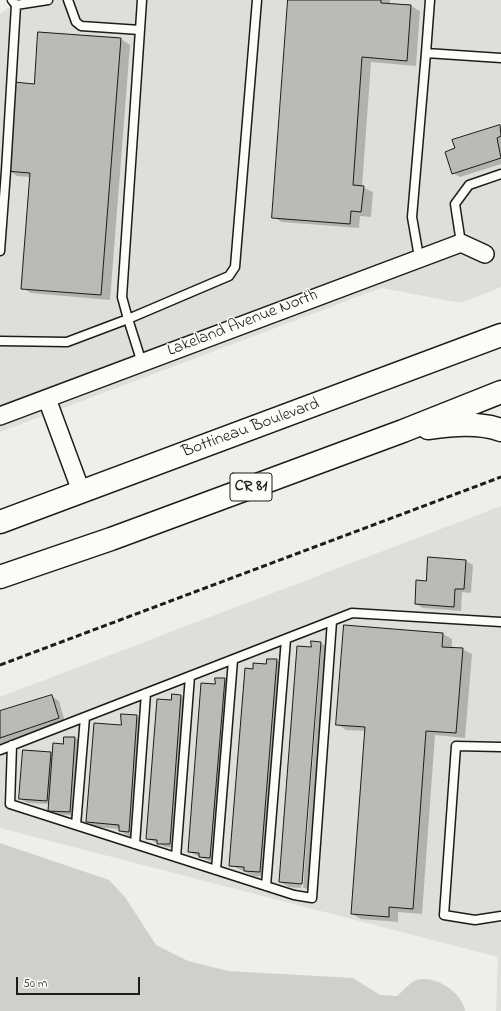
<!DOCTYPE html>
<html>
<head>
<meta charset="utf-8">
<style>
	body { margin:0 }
	#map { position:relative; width:501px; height:1011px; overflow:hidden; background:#f0eeea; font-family:"Indie Flower",sans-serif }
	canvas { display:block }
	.scale { position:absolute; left:16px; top:977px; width:124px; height:18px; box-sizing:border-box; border:2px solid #1c1c1c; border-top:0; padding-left:5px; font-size:12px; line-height:14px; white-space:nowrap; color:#1c1c1c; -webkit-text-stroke:3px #fdfcf7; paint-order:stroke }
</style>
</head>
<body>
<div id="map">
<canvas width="501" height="1011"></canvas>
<div class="scale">50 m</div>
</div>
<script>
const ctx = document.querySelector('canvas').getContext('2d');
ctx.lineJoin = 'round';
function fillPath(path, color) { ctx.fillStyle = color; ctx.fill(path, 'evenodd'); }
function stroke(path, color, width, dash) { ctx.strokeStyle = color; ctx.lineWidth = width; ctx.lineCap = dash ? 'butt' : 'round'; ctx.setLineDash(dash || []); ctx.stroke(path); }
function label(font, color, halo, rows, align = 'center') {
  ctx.font = font + ' "Indie Flower",sans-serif'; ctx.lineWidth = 3; ctx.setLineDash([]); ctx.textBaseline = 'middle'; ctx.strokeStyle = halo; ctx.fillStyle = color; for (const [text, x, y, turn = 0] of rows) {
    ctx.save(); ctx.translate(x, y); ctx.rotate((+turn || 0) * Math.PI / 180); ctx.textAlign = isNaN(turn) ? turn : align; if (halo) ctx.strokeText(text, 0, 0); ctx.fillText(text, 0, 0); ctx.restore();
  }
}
fillPath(new Path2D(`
	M20,0H501V287L461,303L381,288L0,432V14Z
	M501,506V1011H496L498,957L0,828V697Z`), '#e0deda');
fillPath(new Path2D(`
	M0,843L109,880L125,897L156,945L188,961L228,971L353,978L380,995L397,996C403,991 410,982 417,980C435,975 462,992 465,1011H0Z`), '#d0cfcc');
fillPath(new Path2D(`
	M289,0H390V4L411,6L420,11L416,66L371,62L362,187L373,192L371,217L360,216L359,228L282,222L273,217Z
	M121,39L130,45L110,300L31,293L22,288L31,177L17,176L8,170L35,85Z
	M500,126H501V164L460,177L453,173L456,149Z
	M429,558L466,561L473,565L471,593L462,592L461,611L423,608L416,604L427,582Z
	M345,626L443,634L452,639V648L462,649L472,654L465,738L435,735L422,914L398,912V922L361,919L352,914L366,731L346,730L337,724Z
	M320,643L330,648L311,889L303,888L321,652H319L301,888L289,887L280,882Z
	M276,660L286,666L269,877L254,876L230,865L253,670Z
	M225,679L234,685L220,862L209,861L189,852Z
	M51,696L59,701L65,722L0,744V713Z
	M181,696L188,700L177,848L165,847L147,838L172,701Z
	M122,715L137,716L146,722L138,837L129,836L120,831V829L96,827L87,822L122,726Z
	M75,738L82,742L77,816L56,814L49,810V804L28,803L20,799L24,751L53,753Z`), '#0003');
const building = new Path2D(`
	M288,0H381V3L411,5L407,61L362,57L353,185L364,186L361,212L351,211L350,224L272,218Z
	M38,32L121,38L101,295L21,289L30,173L6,171L14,82L34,84Z
	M500,125L501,136L497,138L501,158L452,174L445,152L455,148L452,140Z
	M428,557L466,560L464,589H455L454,607L415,604L416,580L426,581Z
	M344,625L443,633L442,647L463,648L456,733L426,731L413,909L389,907V917L351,914L365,727L336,725Z
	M311,641L321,642L302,884L279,882L297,646L311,647Z
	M267,659H277L260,872L244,871V867L229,866L245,668L253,669V663L266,664Z
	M215,678H225L210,858L199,857V853L188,852L201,683L215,684Z
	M172,694L181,695L170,844H157V840L146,839L157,699L171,700Z
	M52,695L59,718L0,738V711Z
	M121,714L137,715L129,832L119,831V825L86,822L94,723L121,725Z
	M64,737H75L70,812L48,811L53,743L63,744Z
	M23,750L51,752L47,801L19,799Z`);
fillPath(building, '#bbbab6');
stroke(building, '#1c1c1c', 1);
const service = new Path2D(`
	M68,0L76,22L81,26L140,30
	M142,0L122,297L128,319L229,276L235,267L257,0
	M16,5L48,0
	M426,53L430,0
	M461,243L455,204L469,185L501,174
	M0,251L6,171L16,5L12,0
	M419,257L412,217L426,53L501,58
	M0,341L67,342L128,319L142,363
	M12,745L10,804L294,895L312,898L332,621
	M501,747L456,746L444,915L475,920L501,916
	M0,750L352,613L501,622
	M76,825L85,717
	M135,844L146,693
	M176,857L190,676
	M216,870L233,660
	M266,886L286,639`);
const minor = new Path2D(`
	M47,399L81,491
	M0,416L461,243L485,254`);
const trunk = new Path2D(`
	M428,428C452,425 478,422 501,430
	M0,522L501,335
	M0,577L111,539L403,431L501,392`);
stroke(service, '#1c1c1c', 11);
stroke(minor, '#1c1c1c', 20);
stroke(trunk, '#1c1c1c', 25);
stroke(service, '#fdfcf7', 8);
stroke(minor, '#fdfcf7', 17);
stroke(trunk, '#fdfcf7', 22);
stroke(new Path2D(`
	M0,665L501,477`), '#1c1c1c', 3, [6, 3]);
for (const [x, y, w] of [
	[251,487,42]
]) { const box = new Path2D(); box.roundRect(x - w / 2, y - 14, w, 28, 3); ctx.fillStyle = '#fdfcf7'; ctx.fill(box); stroke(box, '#1c1c1c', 1); }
label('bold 16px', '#1c1c1c', null, [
	["CR 81",251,487]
]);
label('17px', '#1c1c1c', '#fdfcf7', [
	["Lakeland Avenue North",243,324,-21],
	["Bottineau Boulevard",251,429,-20]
]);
</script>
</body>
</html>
